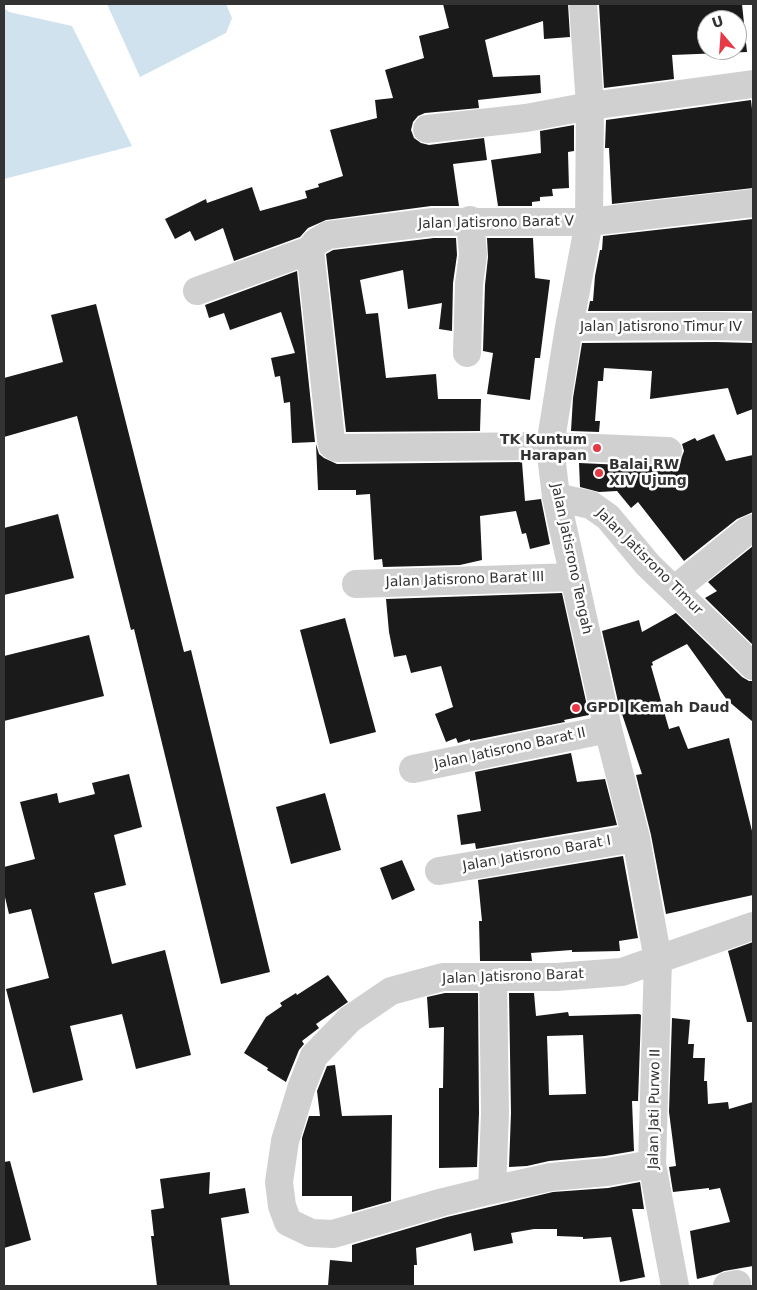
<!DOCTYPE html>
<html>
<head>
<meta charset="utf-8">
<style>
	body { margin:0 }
	#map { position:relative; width:757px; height:1290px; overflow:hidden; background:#fff; font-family:"DejaVu Sans",sans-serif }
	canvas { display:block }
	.frame { position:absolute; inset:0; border:5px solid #333; pointer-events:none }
	.north { position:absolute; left:697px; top:10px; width:50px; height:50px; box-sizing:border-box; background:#fff; border:1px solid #adadad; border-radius:50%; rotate:342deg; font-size:14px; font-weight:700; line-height:20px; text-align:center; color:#333 }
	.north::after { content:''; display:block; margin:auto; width:18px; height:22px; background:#e63946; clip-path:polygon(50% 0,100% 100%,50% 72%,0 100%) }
</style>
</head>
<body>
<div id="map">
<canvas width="757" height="1290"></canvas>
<div class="frame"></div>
<div class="north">U</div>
</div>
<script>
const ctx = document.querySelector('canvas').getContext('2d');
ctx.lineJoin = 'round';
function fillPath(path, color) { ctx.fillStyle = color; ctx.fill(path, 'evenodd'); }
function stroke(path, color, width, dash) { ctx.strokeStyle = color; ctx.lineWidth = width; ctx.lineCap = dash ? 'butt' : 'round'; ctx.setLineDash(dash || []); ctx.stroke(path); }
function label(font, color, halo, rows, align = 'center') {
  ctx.font = font + ' "DejaVu Sans",sans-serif'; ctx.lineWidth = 5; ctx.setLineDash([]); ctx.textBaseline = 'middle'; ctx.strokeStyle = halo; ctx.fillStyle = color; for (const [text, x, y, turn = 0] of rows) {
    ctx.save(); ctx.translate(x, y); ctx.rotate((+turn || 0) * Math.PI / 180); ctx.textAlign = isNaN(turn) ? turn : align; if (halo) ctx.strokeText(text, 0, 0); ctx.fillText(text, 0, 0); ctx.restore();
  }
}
fillPath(new Path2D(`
	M107,4H226L232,18L226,33L140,77Z
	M4,8L9,12L72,26L132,146L4,179Z`), '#cfe2ee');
fillPath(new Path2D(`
	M443,4H568L570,37L544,39L543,21L485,40L493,77L540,75L541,93L478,100L479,108L425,113L418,116L413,122L411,130L414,138L421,143L429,145L484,138L487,160L453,164L459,206H431L326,220L308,228L300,237L234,261L223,228L195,241L190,231L175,239L165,219L206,199L207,203L252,187L260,211L307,198L305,191L319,187L318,184L343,176L330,130L377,118L375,100L393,98L385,70L424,58L419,36L449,28Z
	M599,4H742L747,52L672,55L674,79L604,88ZM707,20H737V50H707Z
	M751,100L753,118V188L612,204L609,148H605L606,120Z
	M574,125V151L568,152L569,188L552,189L553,196L540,197V201L532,202V206H498L491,160L541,153L540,131Z
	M753,219V311H588L590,301H593L595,276L600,250H602L603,236Z
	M434,238H456L457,255L453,283L452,331L439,329L442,303L408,309L403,270L360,280L366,314L378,313L386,378L436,374L438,399H481L480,431L346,432L326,254L333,250Z
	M487,238H533L535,278L550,280L540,358H535L530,400L487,394L493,353L483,351L485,285L488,257Z
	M297,271L315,442L292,443L290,402L284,403L280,376L275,377L271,358L295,353L281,312L230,330L224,313L209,318L205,305Z
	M96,304L184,652L191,650L270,972L221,984L134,629L131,630L77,416L4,437V378L63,362L51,315Z
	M716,342L753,343V409L737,415L728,388L650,399L652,371L604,368L603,381H598L595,421H600L599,432L571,431L573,398L582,343Z
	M714,434L726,461L753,455V512L737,519L684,561L638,502L631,508L617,491L599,492L580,487L579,463L668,467L676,465L681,459L684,451L682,444L695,438L697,441Z
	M316,444L319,454L324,458L337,464L522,462L525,501L541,499L550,544L530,549L526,533L522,534L516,511L480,516L482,560L460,565L383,567L382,559L374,560L370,494L356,495V490H318Z
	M58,514L74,578L4,595V528Z
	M753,546V645L705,598L717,591L708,582Z
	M562,593L589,715L564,720L565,722L470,741V739L458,743L456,738L446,742L435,714L453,707L441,666L411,673L406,655L394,657L389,632L386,599Z
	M676,613L742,677L749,681H753V722L727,700L687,644L652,662L653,665L651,666L669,729L679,726L688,749L729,738L753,835V895L666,914L651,835L636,775L642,774L622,714L621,715L602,631L639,620L642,632Z
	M345,618L376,732L330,744L300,630Z
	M89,635L104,696L4,721V656Z
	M571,753L577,782L605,779L617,825L476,849L475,843L461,845L457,815L481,811L475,772Z
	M129,774L142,827L114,835L126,885L94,893L112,964L165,950L191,1055L136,1069L122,1014L70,1026L83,1080L33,1093L6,989L49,978L31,909L9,914L4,893V867L35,859L20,802L57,793L59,803L95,794L92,783Z
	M325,793L341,850L291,864L276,807Z
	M623,856L638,938L619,941L620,951L572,952V950L531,953L532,961H480L479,921H482L478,880Z
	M402,860L415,890L392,900L380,868Z
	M753,942V1022H747L728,951Z
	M328,975L348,1002L316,1024L319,1028L302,1041L304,1044L299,1050L286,1082L267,1070L268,1068L244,1053L266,1017L282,1006L280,1003L296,993L297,995Z
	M445,993H478L479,1113L477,1167L439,1168V1088H443L444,1027L429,1028L427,997Z
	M509,993H534L536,1016L568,1012L569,1016L639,1014L641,1015L638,1101H632L634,1151L605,1156L549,1161L527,1166L509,1167L511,1113ZM583,1035L586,1094L549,1095L547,1036Z
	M672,1018L690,1020L688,1044H694L693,1058H705L704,1081H707L708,1104L728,1102L729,1109L753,1102V1266L724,1271L717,1274L697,1279L690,1231L730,1222L720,1188L709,1190V1188L673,1192L669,1167L676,1166L669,1112Z
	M335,1065L342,1116L392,1115L391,1201L352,1212V1196H302V1138L309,1116H320L317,1091L327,1066Z
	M10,1161L31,1240L4,1248V1162Z
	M210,1172L209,1194L245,1188L249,1213L221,1218L230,1286H157L151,1236H154L151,1210L164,1208L160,1179Z
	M640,1182L644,1209H632L645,1277L620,1282L611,1237L583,1239V1237L557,1236V1229H534L511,1233L513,1243L474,1251L471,1233L416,1248L417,1265H414V1285L328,1286L330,1260L352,1262V1245L447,1217L553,1192L608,1188Z`), '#1a1a1a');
stroke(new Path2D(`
	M583,4L590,106L589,222L569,327L550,446L556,497L608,729L636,838L658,960L652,1164L675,1286
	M427,129L526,118L590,106L753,84
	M197,291L310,250
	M569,327L716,326L753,327
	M467,353L469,284L473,255L470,220
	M668,451L550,446L337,448L332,445L331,440L310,250L316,242L328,235L433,222H589L753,203
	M556,497L591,505L608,517L648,565L753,666
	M356,584L573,577
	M674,590L747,531L753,528
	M413,769L608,729
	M439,871L636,838
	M493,977L495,1113L492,1190L443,1202L333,1234L311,1233L288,1222L282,1206L279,1182L285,1141L302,1086L314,1056L350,1019L391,991L443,977H556L622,972L753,926
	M492,1190L551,1177L607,1172L652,1164
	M727,1286L737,1284`), '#d0d0d0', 28);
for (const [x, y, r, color] of [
	[597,448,5,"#e63946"],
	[599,473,5,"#e63946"],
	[576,708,5,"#e63946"]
]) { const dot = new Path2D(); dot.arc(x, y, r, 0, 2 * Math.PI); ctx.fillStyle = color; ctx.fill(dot); stroke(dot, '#fff', 2); }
label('14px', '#333', '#fff', [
	["Jalan Jatisrono Barat V",496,223,-1],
	["Jalan Jatisrono Timur IV",661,327],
	["Jalan Jatisrono Tengah",571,559,78],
	["Jalan Jatisrono Timur",649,562,45],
	["Jalan Jatisrono Barat III",465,580,-2],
	["Jalan Jatisrono Barat II",510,749,-12],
	["Jalan Jatisrono Barat I",537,854,-10],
	["Jalan Jatisrono Barat",513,977,-2],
	["Jalan Jati Purwo II",655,1109,-89]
]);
label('bold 14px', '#333', '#fff', [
	["TK Kuntum",587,440,"right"],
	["Harapan",587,456,"right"],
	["Balai RW",609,465],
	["XIV Ujung",609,481],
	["GPDI Kemah Daud",586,708]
], 'left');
</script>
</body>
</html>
